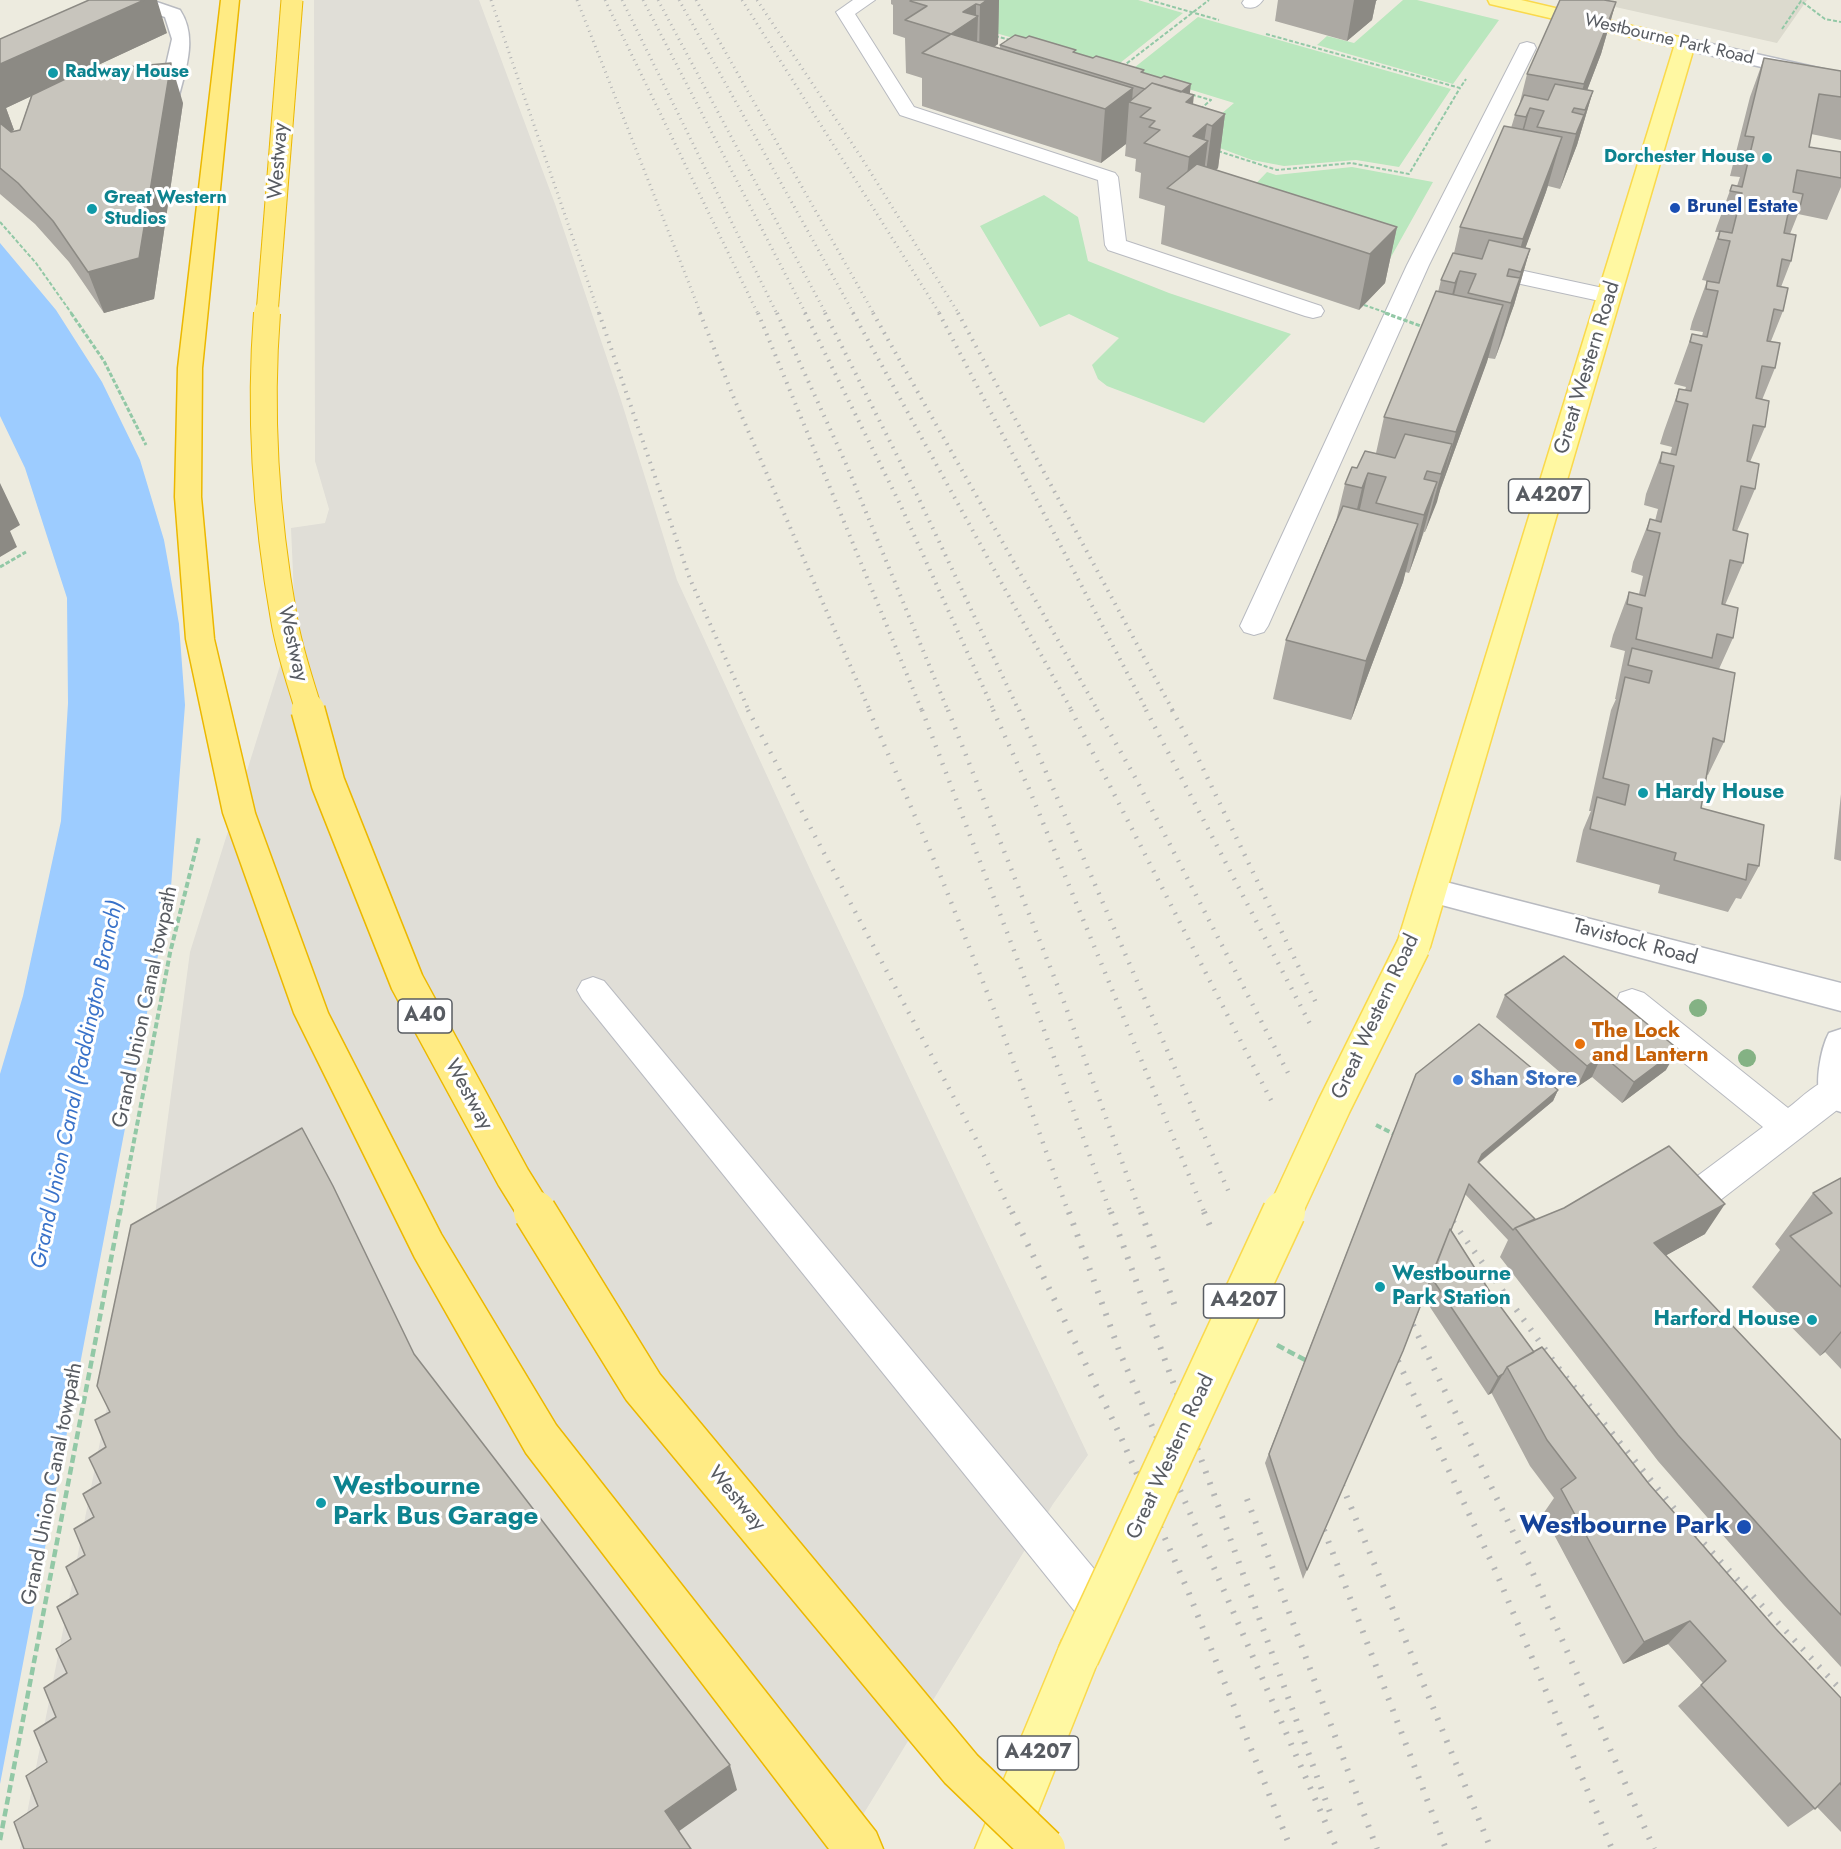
<!DOCTYPE html>
<html>
<head>
<meta charset="utf-8">
<style>
	body { margin:0 }
	canvas { display:block; background:#edebdf }
</style>
</head>
<body>
<canvas width="1841" height="1849"></canvas>
<script>
const ctx = document.querySelector('canvas').getContext('2d');
ctx.lineJoin = 'round';
function fillPath(path, color) { ctx.fillStyle = color; ctx.fill(path, 'evenodd'); }
function stroke(path, color, width, dash) { ctx.strokeStyle = color; ctx.lineWidth = width; ctx.lineCap = dash ? 'butt' : 'round'; ctx.setLineDash(dash || []); ctx.stroke(path); }
function label(font, color, halo, rows, align = 'center') {
  ctx.font = font + ' Jost,sans-serif'; ctx.lineWidth = 6; ctx.setLineDash([]); ctx.textBaseline = 'middle'; ctx.strokeStyle = halo; ctx.fillStyle = color; for (const [text, x, y, turn = 0] of rows) {
    ctx.save(); ctx.translate(x, y); ctx.rotate((+turn || 0) * Math.PI / 180); ctx.textAlign = isNaN(turn) ? turn : align; if (halo) ctx.strokeText(text, 0, 0); ctx.fillText(text, 0, 0); ctx.restore();
  }
}
fillPath(new Path2D(`
	M314,0H479L555,204L620,397L677,580L814,878L1088,1455L1053,1504L842,1849H20L132,1279L148,1267L190,952L295,618L291,528L325,523L329,509L315,461Z`), '#e0ded7');
fillPath(new Path2D(`
	M1584,0H1807L1777,43Z`), '#dcdace');
fillPath(new Path2D(`
	M971,0H1138L1183,13L1115,67L943,18Z
	M1403,0H1417L1499,20L1453,84L1317,45L1327,36L1354,43Z
	M1198,17L1451,89L1399,167L1356,160L1284,166L1252,160L1193,138L1234,103L1130,71Z
	M1352,167L1433,182L1382,273L1220,221L1267,172L1276,175Z
	M1044,195L1078,217L1088,261L1169,293L1291,334L1204,423L1107,386L1098,379L1092,365L1119,338L1069,314L1040,327L980,226Z`), '#bae7be');
fillPath(new Path2D(`
	M0,243L56,310L102,382L140,460L164,540L179,624L185,705L171,887L0,1784V1074L23,996L61,821L68,703L67,598L25,468L0,416Z`), '#9dccff');
const lane = new Path2D(`
	M853,0H875L855,14L914,107L1115,173L1118,177L1126,241L1321,306L1324,311L1321,316L1313,318L1305,316L1108,250L1105,245L1098,180L900,115L836,12Z
	M1244,0H1263C1258,7 1253,9 1245,7L1242,3Z
	M1527,42L1534,44L1536,48L1429,265L1268,626L1264,632L1254,635L1244,632L1240,626L1407,265L1518,48L1520,44Z
	M1515,269L1617,291L1620,296L1617,301L1609,303L1507,281L1504,276L1507,271Z
	M593,977L604,981L1115,1594L1121,1609L1115,1624L1100,1630L1085,1624L582,999L577,990L582,981Z
	M1632,989L1644,993L1788,1108C1802,1098 1823,1074 1841,1080V1107L1710,1208L1697,1212L1684,1208L1679,1197L1684,1186L1763,1127L1620,1011L1616,1002L1620,993Z`);
const street = new Path2D(`
	M124,0H151L180,10C199,39 184,73 177,104L174,108H160L157,104L172,39L165,17L126,4Z
	M1430,878L1841,983V1011L1419,899L1414,890L1419,881Z
	M1841,1029V1112C1835,1110 1828,1108 1824,1103C1812,1091 1821,1047 1829,1033Z`);
const secondary = new Path2D(`
	M1685,38L1841,73V85L1678,48L1675,44L1678,40Z`);
const primary = new Path2D(`
	M1488,0H1521L1692,40L1695,44L1430,947L1425,956L1413,960L1401,956L1396,947L1674,47L1490,4Z
	M1078,1634L1094,1640L1100,1656L1023,1849H975L1062,1640Z`);
const highway = new Path2D(`
	M221,0H239L202,368L201,497L214,639L255,813L328,1013L441,1234L556,1425L876,1832L883,1849H829L526,1453L415,1258L294,1013L223,813L186,639L175,497L178,368Z`);
stroke(lane, '#b8bac0', 2);
stroke(street, '#b8bac0', 3);
stroke(secondary, '#babdc5', 3);
stroke(primary, '#fad94c', 3);
stroke(highway, '#ecb800', 3);
stroke(new Path2D(`
	M1149,0L1219,20
	M1782,29L1801,1L1825,19L1841,22
	M1266,34L1460,88L1466,79
	M995,36L1014,41
	M1122,67L1209,0
	M1186,93L1211,100L1199,110
	M1218,151L1277,170L1351,163L1409,174L1460,88
	M0,222L36,263L72,314`), '#92c8a6', 2, [4, 2]);
stroke(new Path2D(`
	M71,313L104,361L146,445
	M0,567L26,552`), '#92c8a6', 3, [4.5, 2]);
stroke(new Path2D(`
	M120,1214L170,953L199,837`), '#92c8a6', 4, [6, 3]);
stroke(new Path2D(`
	M0,1840L120,1212`), '#92c8a6', 4.5, [8, 4]);
fillPath(lane, '#fff');
fillPath(street, '#fff');
fillPath(secondary, '#fff');
fillPath(primary, '#fff8a2');
fillPath(highway, '#ffeb84');
stroke(new Path2D(`
	M491,0L599,314
	M577,0L701,314
	M605,0L758,314
	M622,0L777,314
	M643,0L806,314
	M658,0L826,314
	M679,0L854,314
	M696,0L874,314
	M742,0L940,314
	M757,0L861,157L959,314`), '#b4b5b5', 3, [1, 4.5]);
stroke(new Path2D(`
	M599,313L690,579L749,711
	M700,313L733,396L870,711
	M758,313L922,711
	M777,313L847,466L948,711
	M805,313L899,502L994,711
	M825,313L918,497L1019,711
	M853,313L1072,711
	M873,313L1098,711
	M939,313L1147,711
	M958,313L1173,711`), '#b4b5b5', 4, [1.5, 6]);
stroke(new Path2D(`
	M748,710L978,1143L1012,1214
	M869,710L937,867L997,1017L1069,1214
	M922,710L1036,1008L1111,1214
	M948,710L1064,1002L1141,1214
	M993,710L1029,789L1205,1214
	M1019,710L1231,1197
	M1071,710L1274,1106
	M1097,710L1136,779L1288,1073
	M1146,710L1310,1024
	M1172,710L1195,752L1318,1007`), '#b4b5b5', 4.5, [1.5, 8]);
stroke(new Path2D(`
	M1012,1212L1120,1435L1188,1591L1291,1849
	M1069,1212L1120,1353L1337,1849
	M1111,1212L1331,1815
	M1141,1212L1176,1309
	M1204,1212L1213,1233
	M1453,1222L1560,1370L1697,1536L1841,1690
	M1413,1325L1531,1569L1654,1849
	M1398,1361L1497,1574L1612,1849
	M1342,1485L1491,1849
	M1247,1499L1377,1849
	M1324,1530L1446,1849`), '#b4b5b5', 6, [2, 10]);
const primaryBridgeFar1 = new Path2D(`
	M1284,1214L1334,1106L1413,947`);
const primaryBridge = new Path2D(`
	M1078,1656L1284,1212`);
const highwayBridgeFar3 = new Path2D(`
	M267,314L292,0`);
const highwayBridgeFar2 = new Path2D(`
	M267,313C259,415 266,518 284,619C289,650 300,681 309,711`);
const highwayBridgeFar1 = new Path2D(`
	M308,710L328,783L407,982L513,1177L536,1214`);
const highwayBridge = new Path2D(`
	M535,1212L643,1387L961,1769L1044,1849`);
stroke(primaryBridgeFar1, '#fad94c', 36, []);
stroke(primaryBridge, '#fad94c', 45, []);
stroke(highwayBridgeFar3, '#ecb800', 23, []);
stroke(highwayBridgeFar2, '#ecb800', 28, []);
stroke(highwayBridgeFar1, '#ecb800', 36, []);
stroke(highwayBridge, '#ecb800', 45, []);
stroke(new Path2D(`
	M1364,305L1390,314`), '#92c8a6', 2, [4, 2]);
stroke(new Path2D(`
	M1385,313L1426,328`), '#92c8a6', 3, [4.5, 2]);
stroke(new Path2D(`
	M1376,1125L1396,1135`), '#92c8a6', 4, [6, 3]);
stroke(new Path2D(`
	M1277,1345L1307,1361`), '#92c8a6', 4.5, [8, 4]);
stroke(primaryBridgeFar1, '#fff8a2', 33);
stroke(primaryBridge, '#fff8a2', 42);
stroke(highwayBridgeFar3, '#ffeb84', 21);
stroke(highwayBridgeFar2, '#ffeb84', 26);
stroke(highwayBridgeFar1, '#ffeb84', 33);
stroke(highwayBridge, '#ffeb84', 42);
ctx.fillStyle = '#84b284';
for (const [x, y] of [
	[1698,1008],
	[1747,1058]
]) { ctx.beginPath(); ctx.arc(x, y, 9, 0, 2 * Math.PI); ctx.fill(); }
fillPath(new Path2D(`
	M891,0H999L998,44L994,47L1000,48V45L1076,53L1093,58L1144,70V73L1190,94L1193,104L1225,114L1218,168L1216,170L1397,227L1385,283L1359,310L1161,244L1165,206L1139,198L1141,173L1135,171L1136,159L1125,156L1126,144L1101,163L922,106V78L906,73L905,38L893,34V5L891,4Z
	M1278,0H1377L1376,1L1372,20L1347,41L1275,21Z
	M1560,0H1610L1609,1L1616,2L1601,54L1587,90L1593,91L1577,145L1560,189L1548,186L1525,248L1530,249L1514,305L1508,320L1504,335L1495,359L1488,358L1425,532H1424L1409,573L1405,572L1403,582L1351,720L1273,699L1286,640L1336,521L1345,484L1376,453L1384,417L1438,292L1441,280L1454,253L1460,227L1511,128L1515,115L1519,106L1527,74Z
	M167,33L87,70L183,103L154,299L104,313L69,262L35,224L0,194V39ZM31,96L20,130L11,132L14,130L6,108Z
	M1764,58L1841,71V140L1811,134L1809,147L1841,152V187L1827,220L1798,214L1790,234L1791,261L1781,287L1783,311L1771,341L1775,368L1762,400L1765,427L1750,462L1755,489L1737,531L1743,563L1725,605L1733,638L1719,669L1724,742L1708,775L1706,774L1701,808L1759,866L1741,899L1736,898L1728,912L1658,893L1660,885L1576,862L1583,830L1591,811H1589L1611,710L1616,699H1615L1625,651L1610,647L1613,635L1629,592L1639,594L1643,576L1631,572L1633,562L1650,519L1655,521L1658,509L1644,505L1646,494L1662,452L1670,454L1672,447L1660,444L1664,431L1679,389L1685,390L1686,387L1674,384L1692,334L1702,336L1703,332L1690,330L1692,322L1707,281L1702,280L1719,232H1715L1717,226L1732,185L1737,186L1740,177L1730,176L1750,97Z
	M1841,794V861L1834,859Z
	M1505,995L1666,1070L1622,1103L1592,1077L1577,1087L1496,1017Z
	M1416,1074L1558,1090L1553,1101L1479,1163L1535,1219L1705,1234L1666,1255L1841,1440V1667L1783,1604L1658,1461L1500,1257L1508,1240L1465,1194L1451,1230L1492,1295L1534,1352L1776,1629L1841,1698V1832L1817,1807L1788,1827L1678,1706L1703,1683L1668,1644L1623,1664L1543,1514L1554,1498L1530,1466L1492,1394V1393L1488,1395L1424,1298L1403,1351L1303,1579L1265,1463Z
	M1841,1178V1369L1825,1352L1820,1356L1752,1287L1780,1250L1775,1244L1813,1193Z`), '#aca9a3');
fillPath(new Path2D(`
	M144,0H157L167,33L6,108L14,130L0,137V64Z
	M987,0H999L998,44L979,57L980,5Z
	M1354,0H1377L1376,1L1372,20L1347,41Z
	M1616,2L1601,54L1580,109L1577,108L1584,84Z
	M976,4V18L978,16L976,69L951,34L963,12Z
	M171,63L183,103L154,299L104,313L88,272Z
	M1191,84L1189,100L1194,95L1188,149L1173,98Z
	M1133,88L1132,102H1129L1126,144L1101,163L1105,109Z
	M1593,91L1577,145L1560,189L1576,134Z
	M1530,108L1515,163L1511,171L1526,117Z
	M1225,114L1218,168L1205,180L1212,126Z
	M1207,124L1204,143L1208,141L1201,195L1185,194L1189,157L1193,136Z
	M1562,137L1546,192L1517,271L1514,270L1523,239Z
	M1397,227L1385,283L1359,310L1370,254Z
	M1530,249L1514,305L1495,359L1511,303L1521,272Z
	M1460,271L1446,327L1441,339L1455,283Z
	M1503,305L1487,362L1440,490L1456,432Z
	M1452,444L1437,502L1425,532L1441,474Z
	M1368,473L1355,531L1348,547L1362,488Z
	M1437,482L1421,540L1409,573L1424,515Z
	M0,483L20,525L10,531L17,547L0,557Z
	M1418,524L1403,582L1351,720L1366,661Z
	M1678,1049L1666,1070L1622,1103L1634,1082Z
	M1602,1055L1592,1077L1577,1087L1587,1066Z
	M1558,1090L1553,1101L1477,1164L1482,1154Z
	M1725,1204L1705,1234L1636,1272L1654,1243Z
	M1841,1331V1333L1825,1352L1820,1356Z
	M1503,1374L1492,1393L1488,1395L1498,1377Z
	M1690,1621L1668,1644L1623,1664L1644,1642Z
	M730,1765L737,1790L675,1834L665,1811Z`), '#8c8a84');
const building = new Path2D(`
	M89,0H144L0,64V39Z
	M912,0H987L980,5L976,4L963,12L978,16L951,34L1133,88L1105,109L922,53L951,34L905,20L927,6L910,1Z
	M1560,0H1604L1616,2L1584,84L1527,74Z
	M1015,35L1026,38L1029,36L1076,50L1073,52L1093,58L1096,56L1144,70L1141,72L1161,78L1164,76L1191,84L1181,92L1152,83L1145,89L1000,45Z
	M1764,58L1841,71V97L1819,94L1809,147L1841,152V178L1797,170L1793,192L1803,194L1799,211L1789,209L1784,233L1796,235L1791,261L1782,259L1777,286L1788,288L1783,311L1774,309L1767,341L1780,343L1775,368L1762,366L1756,398L1769,401L1765,427L1753,425L1747,461L1759,464L1755,489L1741,486L1733,530L1748,534L1743,563L1730,560L1722,604L1738,608L1733,638L1717,634L1712,658L1636,639L1642,608L1627,604L1629,592L1645,596L1660,533L1647,530L1650,519L1661,522L1674,466L1660,463L1662,452L1676,455L1688,404L1676,401L1679,389L1691,391L1702,345L1690,342L1692,334L1707,337L1718,291L1706,289L1707,281L1719,283L1730,241L1718,239L1720,231L1732,233L1742,193L1730,191L1732,185L1742,187L1754,137L1745,136Z
	M171,63L139,258L88,272L53,221L18,183L0,168V123L11,132L20,130L32,95L82,71Z
	M1152,83L1194,95L1186,102L1225,114L1212,126L1207,124L1193,136L1208,141L1189,157L1144,143L1160,130L1149,127L1155,121L1140,117L1151,108L1129,102Z
	M1555,84L1593,91L1585,110L1574,108L1572,112L1584,115L1576,134L1537,127L1544,111L1530,108L1526,117L1515,115L1524,95L1548,100Z
	M1504,126L1562,137L1523,239L1460,227Z
	M1197,164L1397,227L1370,254L1167,188Z
	M1489,240L1530,249L1521,272L1509,269L1507,276L1520,278L1511,303L1468,293L1476,274L1460,271L1455,283L1441,280L1453,253L1482,259Z
	M1436,291L1503,305L1456,432L1384,417Z
	M1405,434L1452,444L1441,474L1427,471L1424,479L1437,482L1424,515L1376,503L1386,477L1368,473L1362,488L1345,484L1352,467L1357,468L1365,451L1395,458Z
	M1343,506L1418,524L1366,661L1286,640Z
	M1632,648L1735,673L1724,742L1713,738L1701,808L1764,825L1759,866L1748,864L1746,880L1674,860L1676,853L1590,829L1597,797L1625,805L1629,785L1603,778L1625,677L1649,683L1652,671L1628,665Z
	M1564,956L1678,1049L1634,1082L1602,1055L1587,1066L1505,995Z
	M1479,1024L1558,1090L1482,1154L1478,1162L1535,1219L1515,1228L1513,1230L1469,1184L1451,1230L1450,1229L1403,1351L1307,1570L1269,1454L1416,1074Z
	M302,1128L333,1186L414,1354L730,1765L665,1811L691,1849H24L14,1822L38,1806L26,1776L47,1762L34,1731L56,1717L44,1688L67,1673L56,1649L71,1639L57,1607L78,1594L66,1567L85,1555L74,1529L94,1517L83,1494L101,1483L89,1458L106,1447L95,1420L110,1412L97,1386L131,1225Z
	M1669,1146L1725,1204L1654,1243L1841,1440V1615L1808,1580L1678,1435L1515,1228L1564,1208Z
	M1841,1178V1287L1790,1236L1832,1213L1813,1193Z
	M1450,1229L1492,1295L1534,1352L1507,1367L1503,1374L1498,1377L1431,1277Z
	M1542,1347L1649,1484L1776,1629L1841,1698V1785L1840,1783L1815,1809L1701,1685L1726,1661L1690,1621L1644,1642L1561,1489L1576,1478L1547,1440L1507,1367Z`);
fillPath(building, '#c8c5bd');
stroke(building, '#8c8a84', 1.5);
for (const [x, y, r, color] of [
	[53,73,6,"#0f9aa8"],
	[1767,158,6,"#0f9aa8"],
	[1675,208,6,"#1a4fb4"],
	[92,209,6,"#0f9aa8"],
	[1643,793,6,"#0f9aa8"],
	[1580,1044,6,"#e8710a"],
	[1458,1080,6,"#3f7fe0"],
	[1380,1287,6,"#0f9aa8"],
	[1812,1320,6,"#0f9aa8"],
	[321,1503,6,"#0f9aa8"],
	[1744,1527,8,"#1a4fb4"]
]) { const dot = new Path2D(); dot.arc(x, y, r, 0, 2 * Math.PI); ctx.fillStyle = color; ctx.fill(dot); stroke(dot, '#fff', 2); }
label('18px', '#585c62', '#fff', [
	["Westbourne Park Road",1669,40,13]
]);
label('bold 18px', '#0d838f', '#fff', [
	["Radway House",65,73],
	["Dorchester House",1755,158,"right"],
	["Great Western",104,199],
	["Studios",104,220]
], 'left');
label('bold 18px', '#164399', '#fff', [
	["Brunel Estate",1687,208]
], 'left');
for (const [x, y, w] of [
	[1549,496,81],
	[425,1016,54],
	[1244,1301,81],
	[1038,1753,81]
]) { const box = new Path2D(); box.roundRect(x - w / 2, y - 17, w, 34, 4.5); ctx.fillStyle = '#fff'; ctx.fill(box); stroke(box, '#585c62', 1.5); }
label('bold 20px', '#585c62', null, [
	["A4207",1549,496],
	["A40",425,1016],
	["A4207",1244,1301],
	["A4207",1038,1753]
]);
label('21px', '#585c62', '#fff', [
	["Westway",279,161,-86],
	["Great Western Road",1588,368,-73],
	["Westway",292,644,77],
	["Tavistock Road",1635,943,15],
	["Grand Union Canal towpath",146,1007,-78],
	["Great Western Road",1376,1017,-65],
	["Westway",468,1095,61],
	["Great Western Road",1171,1457,-65],
	["Grand Union Canal towpath",53,1484,-79],
	["Westway",736,1499,50]
]);
label('bold 21px', '#0d838f', '#fff', [
	["Hardy House",1655,793],
	["Westbourne",1392,1275],
	["Park Station",1392,1299],
	["Harford House",1800,1320,"right"]
], 'left');
label('bold 21px', '#c56008', '#fff', [
	["The Lock",1592,1032],
	["and Lantern",1592,1056]
], 'left');
label('bold 21px', '#366cbe', '#fff', [
	["Shan Store",1470,1080]
], 'left');
label('italic 22px', '#3972c9', '#fff', [
	["Grand Union Canal (Paddington Branch)",78,1085,-78]
]);
label('bold 26px', '#0d838f', '#fff', [
	["Westbourne",333,1488],
	["Park Bus Garage",333,1518]
], 'left');
label('bold 26px', '#164399', '#fff', [
	["Westbourne Park",1730,1527]
], 'right');
</script>
</body>
</html>
